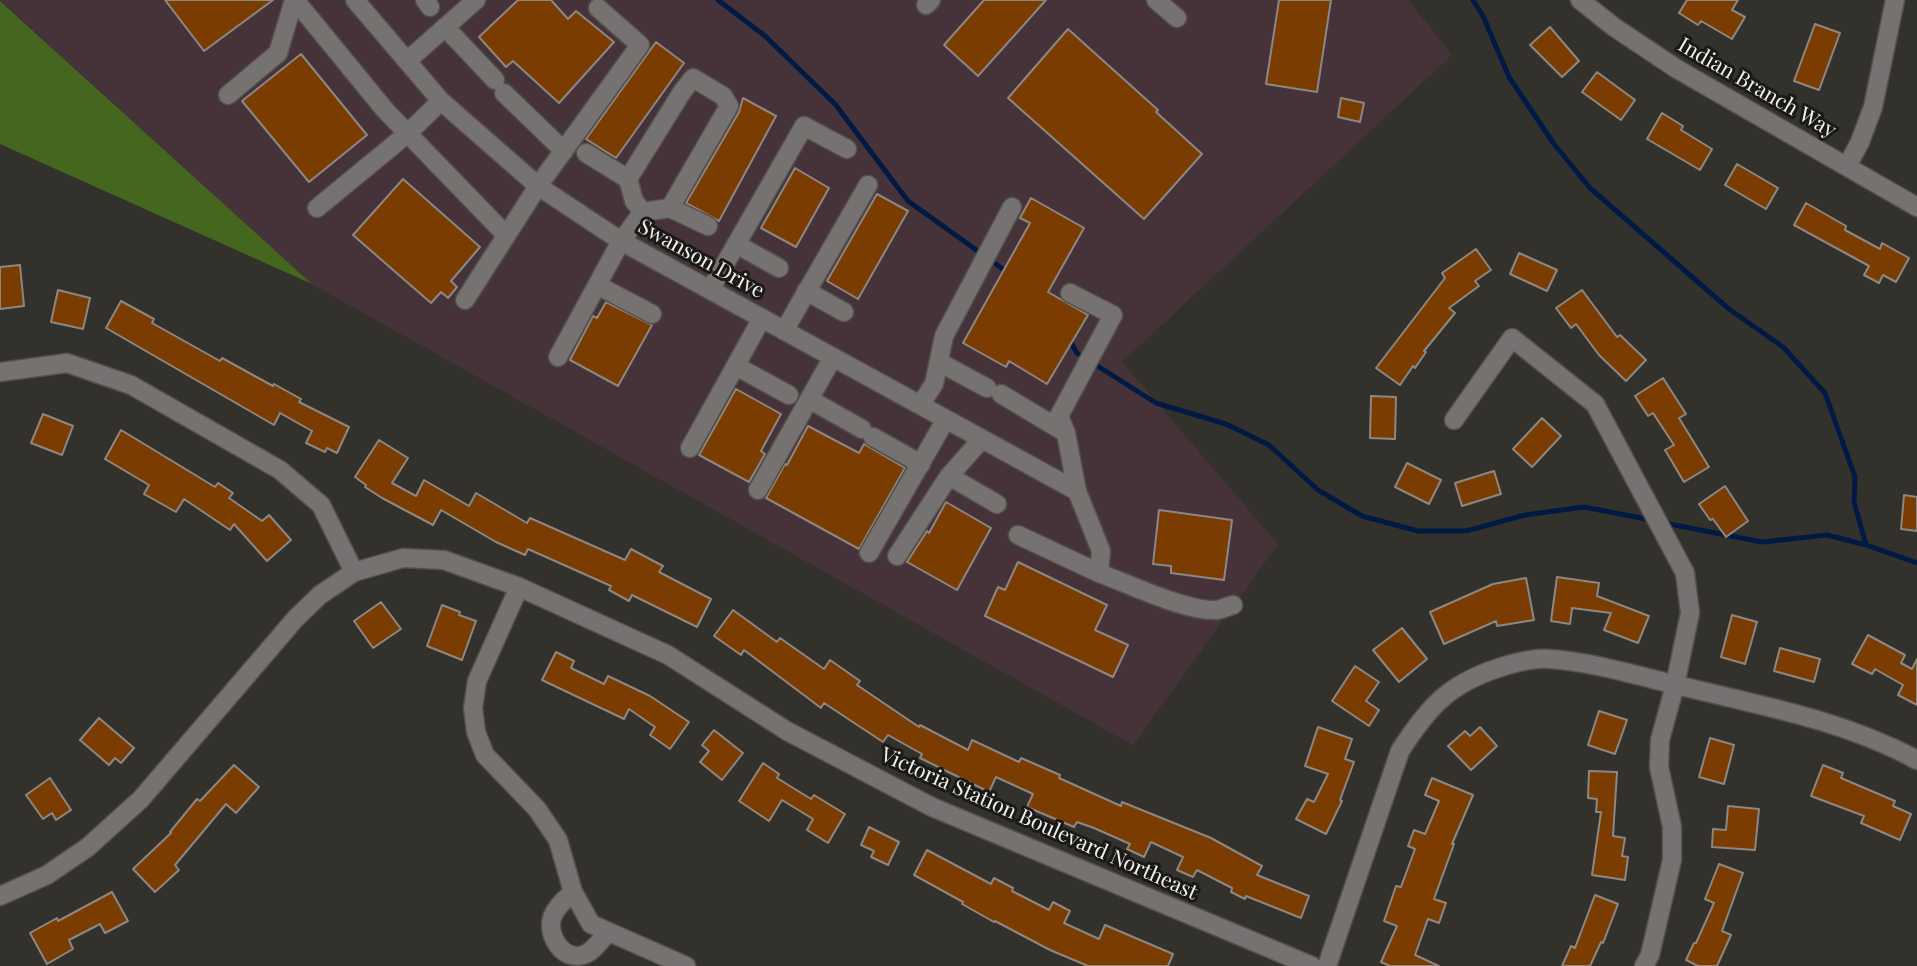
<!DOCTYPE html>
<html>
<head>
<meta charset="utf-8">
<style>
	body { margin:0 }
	canvas { display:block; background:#33312c }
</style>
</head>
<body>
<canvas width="1917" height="966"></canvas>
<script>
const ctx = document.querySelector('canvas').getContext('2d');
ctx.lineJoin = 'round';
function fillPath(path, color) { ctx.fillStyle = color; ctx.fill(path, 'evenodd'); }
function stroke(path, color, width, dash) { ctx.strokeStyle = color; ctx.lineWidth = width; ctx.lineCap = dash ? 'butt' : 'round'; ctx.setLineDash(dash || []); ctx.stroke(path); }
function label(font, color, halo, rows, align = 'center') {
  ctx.font = font + ' "Playfair Display",serif'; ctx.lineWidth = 6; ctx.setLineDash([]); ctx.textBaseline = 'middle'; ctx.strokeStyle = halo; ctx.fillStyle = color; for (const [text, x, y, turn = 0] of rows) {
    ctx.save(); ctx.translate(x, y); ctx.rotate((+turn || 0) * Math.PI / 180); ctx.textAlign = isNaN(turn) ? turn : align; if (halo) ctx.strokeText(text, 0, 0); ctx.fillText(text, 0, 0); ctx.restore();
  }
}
fillPath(new Path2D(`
	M0,0H1408L1452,55L1122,362L1278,544L1133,745L312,284Z`), '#46333a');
fillPath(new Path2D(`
	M0,1L312,284L0,144Z`), '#44661f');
stroke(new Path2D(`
	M718,0L765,36L835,104L908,201L1007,272
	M1473,0L1483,16L1509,77L1554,144L1590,188L1729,309L1783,347L1825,393L1855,477L1854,502L1866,545
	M1068,338L1077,353L1156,403L1226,424L1269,445L1318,490L1362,516L1418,531H1466L1525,515L1584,507L1651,520
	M1664,523L1762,542L1827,535L1866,545L1917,563`), '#001a43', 5);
const building = new Path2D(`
	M165,0H273L204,51Z
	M518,0H551L568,19L576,11L614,42L559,103L513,61L506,67L479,37Z
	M984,0H1046L978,76L944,45Z
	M1279,0H1331L1317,92L1266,84Z
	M1687,0H1738L1732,10L1745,17L1732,39L1701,21L1698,25L1679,13Z
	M1815,24L1840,33L1819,90L1794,81Z
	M1550,27L1579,61L1562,77L1530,45Z
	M1068,29L1158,110L1156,112L1202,154L1144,219L1008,98Z
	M656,42L684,63L616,158L586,139Z
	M301,54L367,135L309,182L242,101Z
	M1597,72L1635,100L1621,120L1582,92Z
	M743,98L776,116L719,221L686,203L739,112Z
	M1341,98L1364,103L1360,122L1338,117Z
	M1662,113L1683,126L1681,130L1712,149L1700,170L1647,139Z
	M1737,164L1778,188L1766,209L1725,185Z
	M795,168L829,188L796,247L761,228Z
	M403,179L480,247L451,281L457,287L448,298L441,292L431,303L353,235Z
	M877,194L908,211L858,299L827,281Z
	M1031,198L1084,228L1048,292L1088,315L1047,384L1009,361L1006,367L963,343L1030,223L1020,218Z
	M1806,203L1846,226L1845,230L1880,249L1882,243L1909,258L1896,282L1883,275L1879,283L1864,275L1869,266L1794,225Z
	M1476,249L1491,270L1475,281L1479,286L1449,308L1455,313L1424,351L1426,352L1415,368L1413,366L1400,385L1376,368L1445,278L1442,273Z
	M1519,253L1557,270L1547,291L1510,274Z
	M20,265L24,306L0,309V267Z
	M58,290L90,298L83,329L51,322Z
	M1582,290L1617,337L1620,335L1646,360L1626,381L1599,355L1576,324L1571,328L1556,308Z
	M121,301L154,319L152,323L220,361L222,358L273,386L274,384L301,399L299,402L349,427L337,453L327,448L325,452L306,443L312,431L280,413L274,425L106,328Z
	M606,302L652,325L618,386L570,360L593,316L597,318Z
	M1663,378L1686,414L1679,418L1709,467L1684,482L1665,450L1674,445L1653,413L1648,416L1635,396Z
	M736,389L781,414L761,451L765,454L749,482L699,455Z
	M1371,396L1396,397L1395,439L1370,438Z
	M43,414L73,426L62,455L31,443Z
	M1542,418L1561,436L1532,467L1513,449Z
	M808,426L859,453L864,444L905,468L859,549L766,498L785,464L787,465Z
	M121,430L215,487L218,483L233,493L229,498L262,521L269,515L291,540L267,561L234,524L230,530L184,499L176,512L144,494L149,485L105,459Z
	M379,440L408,458L392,483L416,496L424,480L469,506L476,493L527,523L530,518L625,560L631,549L663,566L659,572L711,599L697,627L632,595L629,601L609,590L611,586L528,549L525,555L496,542L441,510L433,525L382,498L365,487L366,485L355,477Z
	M1407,463L1441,480L1429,504L1395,487Z
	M1494,471L1501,494L1462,506L1455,483Z
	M1725,486L1748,521L1726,537L1713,519L1710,520L1699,504Z
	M1904,495L1917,497V531L1901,529Z
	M946,502L991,528L957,590L907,562L927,531L929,533Z
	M1159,510L1232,520L1224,580L1171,573V566L1153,564Z
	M1018,562L1107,605L1095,630L1128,645L1113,677L985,616L998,587L1005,590Z
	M1557,577L1599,583L1597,596L1649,616L1638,643L1604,630L1611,613L1572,608L1570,624L1551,621Z
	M1526,578L1534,620L1497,626L1496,621L1444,644L1430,612L1493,584Z
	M381,602L401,629L373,648L354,621Z
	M442,605L460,612L459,615L476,621L462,660L427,646Z
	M733,610L777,642L780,638L824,669L830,660L860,681L857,685L919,727L920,725L968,750L972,740L1019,762L1021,758L1060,775L1059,778L1121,806L1122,802L1211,838L1262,866L1257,875L1309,896L1301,918L1246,896L1245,899L1231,892L1232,888L1197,870L1193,877L1177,870L1183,857L1151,842L1144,857L1127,849L1130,844L1094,828L1077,822L1074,827L1027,807L1033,794L996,777L989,792L920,758L922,754L888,735L883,742L824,703L821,708L744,650L741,655L714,636Z
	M1732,615L1757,622L1745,664L1721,657Z
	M1402,628L1427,659L1399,682L1373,650Z
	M1868,635L1905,655L1901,663L1912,669L1917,659V705L1898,695L1903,685L1875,669L1872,674L1852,664Z
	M1780,648L1820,659L1814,682L1774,671Z
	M556,652L574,661L571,668L604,684L608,676L650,696L689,722L670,749L650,735L655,727L629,709L624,719L542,680Z
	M1355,666L1379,682L1366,701L1379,710L1369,726L1332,701Z
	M1599,711L1627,720L1615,754L1588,745Z
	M99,718L134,748L121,763L115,758L109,765L80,740Z
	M1318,727L1352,739L1345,759L1354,762L1340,800L1342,801L1326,834L1296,819L1307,799L1314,802L1328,774L1305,766Z
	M1480,727L1497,746L1471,770L1448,746L1465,731L1470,736Z
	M714,730L743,753L722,780L700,762L709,751L702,745Z
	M1710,738L1734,745L1724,784L1699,777Z
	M763,763L779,774L777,778L811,799L814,795L845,814L828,843L807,830L813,819L782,800L769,821L739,801Z
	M234,765L259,787L236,813L226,804L175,865L179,870L155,892L133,869L171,833L170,832L197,799L200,801Z
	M1823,765L1843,773L1841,778L1895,801L1893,806L1911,814L1900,840L1861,823L1864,816L1811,796Z
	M1589,771L1617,772L1613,836L1625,838L1622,856L1628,857L1625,880L1592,875L1601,812H1596L1597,799L1588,798Z
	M50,778L71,810L56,820L52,813L43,819L26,795Z
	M1432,778L1473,795L1452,844H1454L1434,899L1446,903L1439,923L1428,919L1415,955L1439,966H1390L1381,962L1397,926L1384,921L1396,886L1401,887L1415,849L1408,846L1414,830L1425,834L1439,801L1425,795Z
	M1728,806L1759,809L1755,850L1712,847L1713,829L1726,830Z
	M869,827L899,842L888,865L871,857L874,851L861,845Z
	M927,850L991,884L994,878L1013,888L1012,891L1049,910L1053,902L1070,911L1064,923L1099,939L1105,925L1173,954L1168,966H1088L1050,950L995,921L994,922L962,904L963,902L914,875Z
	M1719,864L1743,873L1722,931L1731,935L1717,966H1698L1686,960L1694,943H1696L1714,903L1705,899Z
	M112,892L128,921L105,933L100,924L69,940L73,949L47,964L30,933L57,918L58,921Z
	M1595,895L1618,904L1603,943L1601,942L1590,966H1562L1571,946L1575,948Z`);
fillPath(building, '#7a3c00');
stroke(building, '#8d8783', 2);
const minor = new Path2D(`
	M295,0L385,110L506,235
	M355,0L441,101L538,186L621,241L1077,491
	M425,0L430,7
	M1156,0L1177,18
	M1580,0L1614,27L1677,69L1917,207
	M926,5L931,0
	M445,27L495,80
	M407,61L476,0
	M504,93L564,151
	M228,95L278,53L294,0
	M586,153L628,179
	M1847,166L1860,142L1873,107L1895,0
	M317,208L407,134L441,101
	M670,208L708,226
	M736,244L779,268
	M597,285L652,314
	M710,290L804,126L847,149
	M806,291L844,312
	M465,300L538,186L640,45L598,8
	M784,331L868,185
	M558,357L621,241L643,212L634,201L628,179L682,92L693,78L723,96L729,106L670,208L643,212
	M939,362L987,388
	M736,366L789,395
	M0,372L67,363L131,385L280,470L321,505L354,572
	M1001,394L1066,433L1077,491L1101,551L1099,573L1018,535
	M809,399L862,429
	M920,405L934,384L944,336L1012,207
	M1454,420L1512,338L1595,404L1685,573L1690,613L1675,685L1660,740L1659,767L1672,827V860L1650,955L1644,966
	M1066,433L1059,416L1113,315L1070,293
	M873,437L921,464
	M690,448L762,318
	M949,476L997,504
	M758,490L833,357
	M869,553L946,419
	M897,556L949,476L982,439
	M1099,573C1129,584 1187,612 1217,610C1223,609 1228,606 1233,605
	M519,587L477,681L473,708L476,732L485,755L537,809L558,840L573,892L591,924L686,966
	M573,892C565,899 555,908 552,918C547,936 563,961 583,955C593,952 601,940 608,932
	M0,896L47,875L88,847L141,799L296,618L320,595L354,572L403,558L444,560L519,587L668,655L787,731L932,807L1312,966
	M1327,966L1400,751C1430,704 1452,681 1508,665C1520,661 1538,658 1550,659C1594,662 1642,677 1685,687C1764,706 1845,721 1917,760`);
stroke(minor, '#52504b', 21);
stroke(minor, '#757271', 18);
label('21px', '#f2f0ed', '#1a1917', [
	["Indian Branch Way",1757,88,30],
	["Swanson Drive",701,259,29],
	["Victoria Station Boulevard Northeast",1039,824,24]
]);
</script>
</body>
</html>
